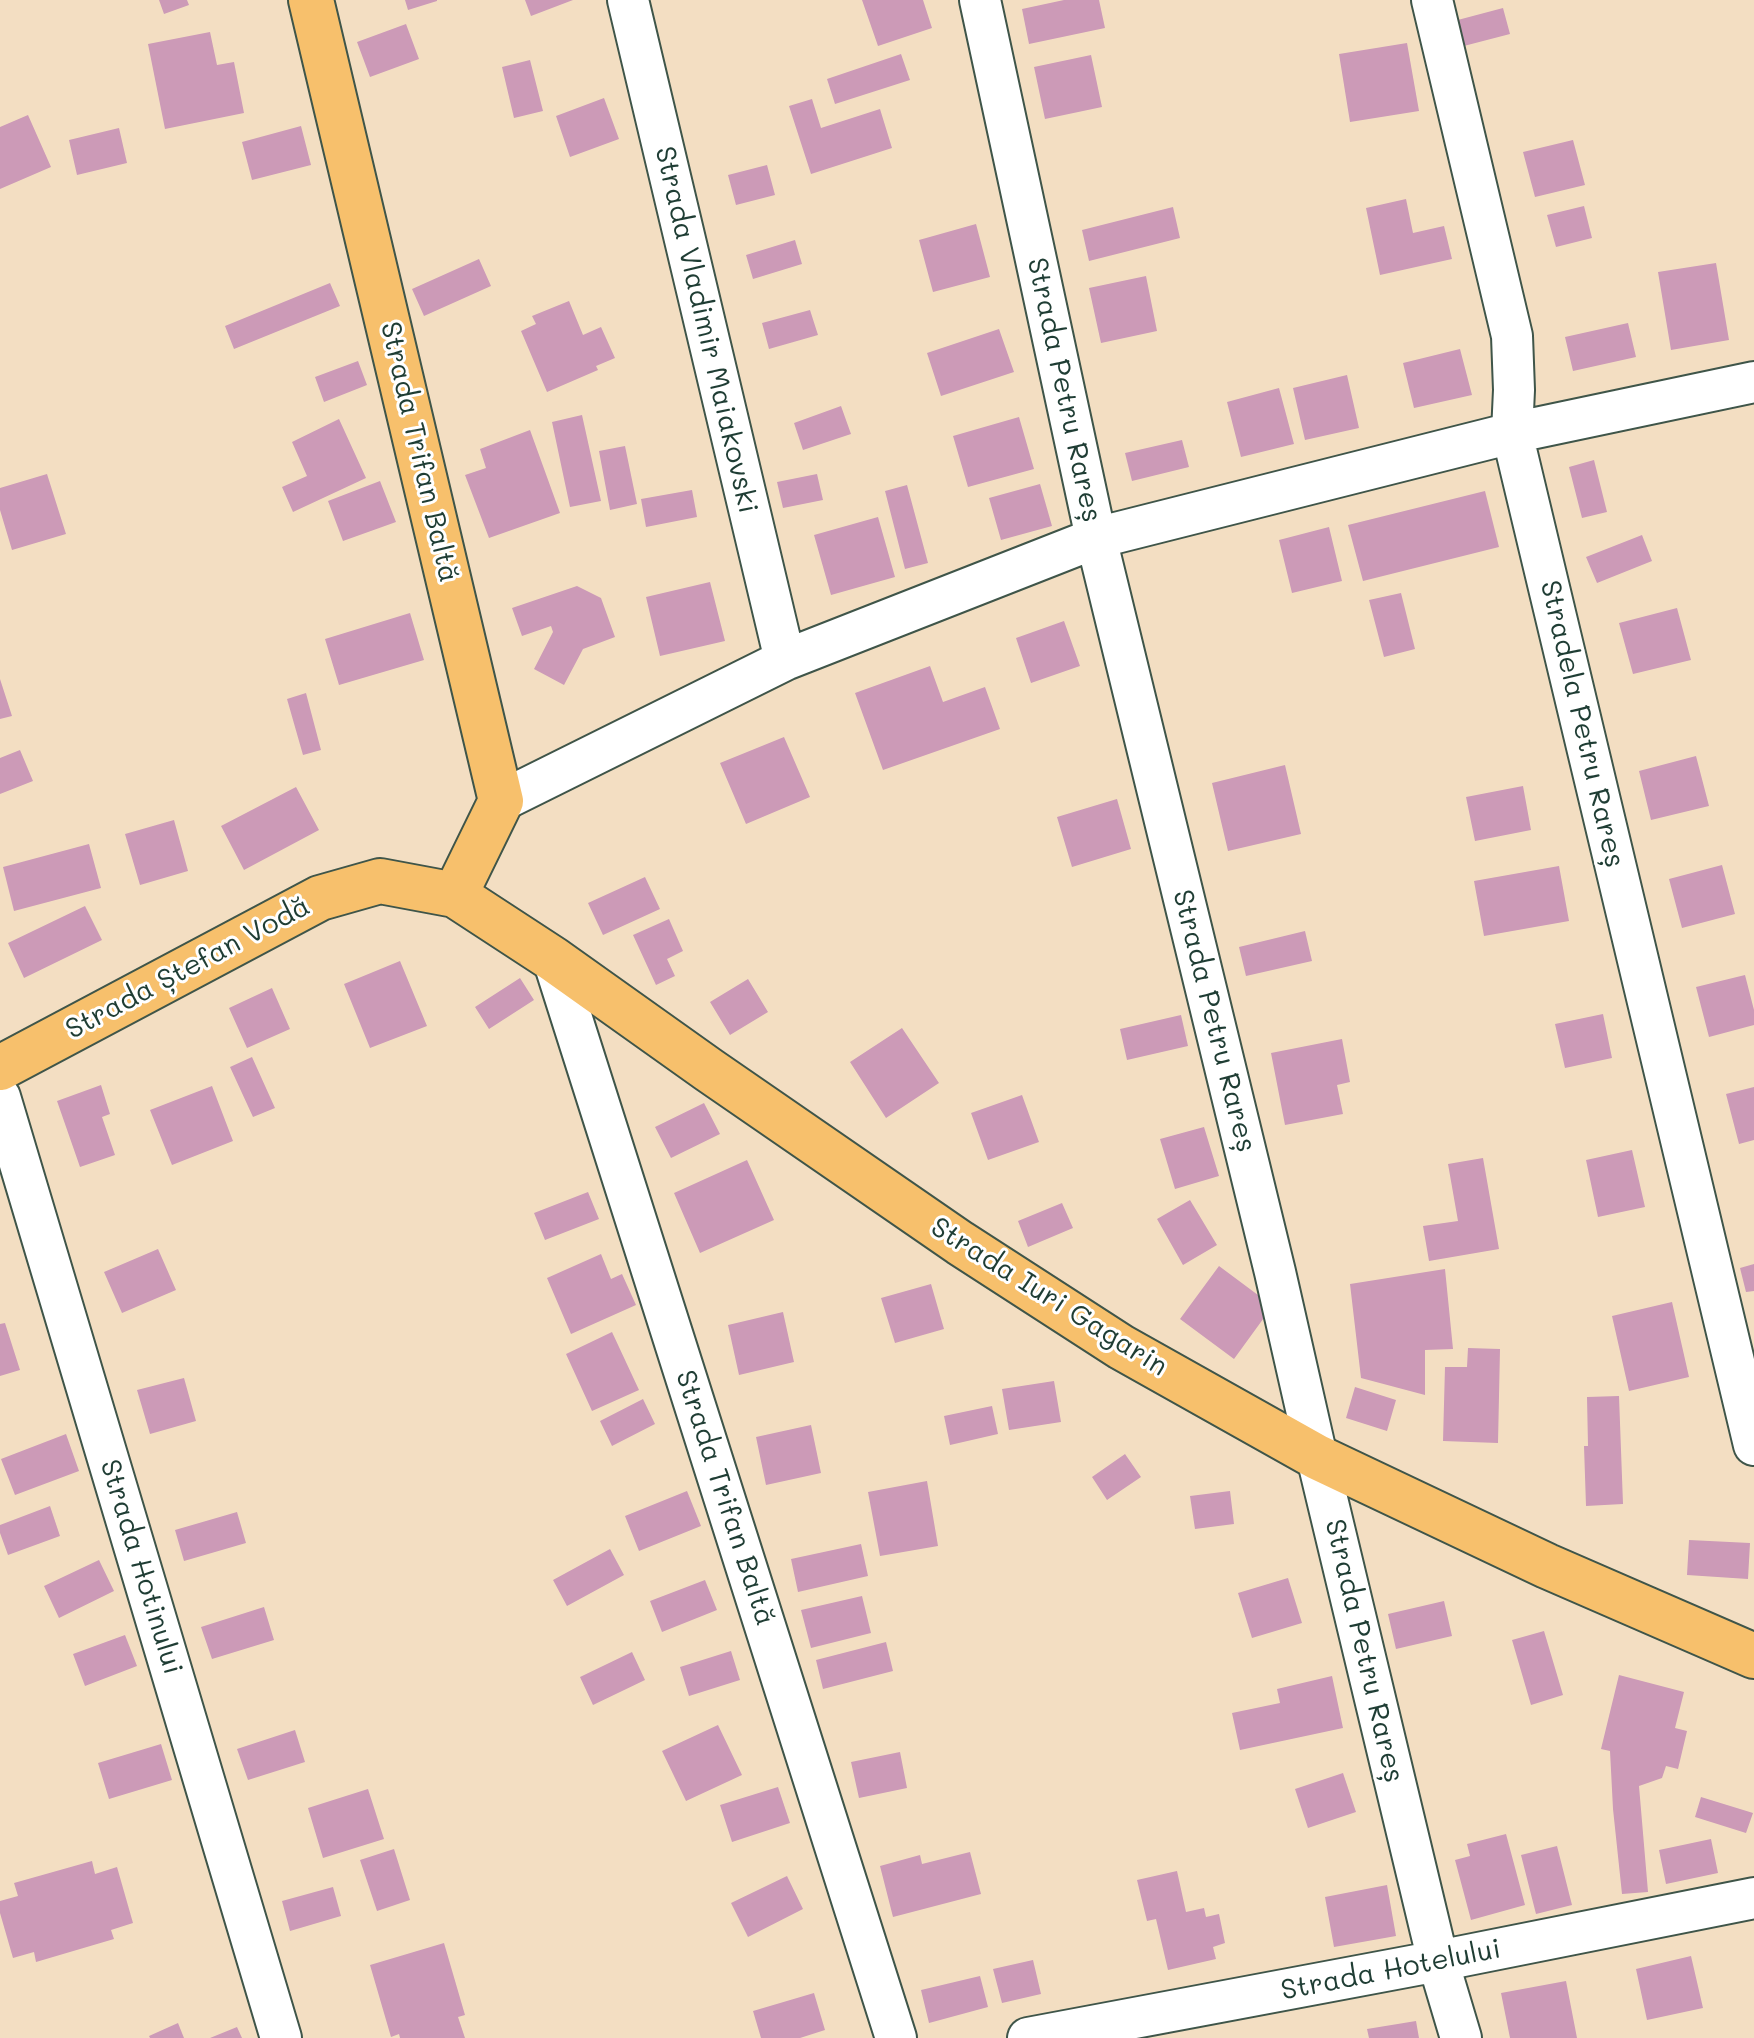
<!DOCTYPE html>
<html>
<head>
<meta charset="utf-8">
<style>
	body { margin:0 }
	canvas { display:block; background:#f3dec2 }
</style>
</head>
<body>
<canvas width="1754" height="2038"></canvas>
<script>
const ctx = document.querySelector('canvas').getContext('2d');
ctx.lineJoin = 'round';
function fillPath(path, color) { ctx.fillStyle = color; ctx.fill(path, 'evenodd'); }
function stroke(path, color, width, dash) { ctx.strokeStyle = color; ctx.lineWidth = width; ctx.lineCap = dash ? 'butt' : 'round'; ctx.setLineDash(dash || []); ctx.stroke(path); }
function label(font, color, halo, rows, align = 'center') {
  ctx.font = font + ' Mali,sans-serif'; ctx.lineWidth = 6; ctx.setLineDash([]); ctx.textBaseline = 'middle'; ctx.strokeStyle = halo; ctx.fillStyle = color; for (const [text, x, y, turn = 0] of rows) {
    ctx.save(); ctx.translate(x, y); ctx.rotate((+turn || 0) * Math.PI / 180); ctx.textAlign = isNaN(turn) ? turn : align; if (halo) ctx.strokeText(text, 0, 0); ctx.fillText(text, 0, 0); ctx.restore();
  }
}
fillPath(new Path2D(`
	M159,0H187L189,5L164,14Z
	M405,0H437V1L408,10Z
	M525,0H573L531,16Z
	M862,0H923L932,28L878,46Z
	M1064,0H1099L1105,28L1029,44L1022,9Z
	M1503,8L1510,34L1460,47L1454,21Z
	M406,24L419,59L370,77L357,42Z
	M210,32L217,65L234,62L244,113L165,129L148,44Z
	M1407,43L1419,111L1350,122L1339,54Z
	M901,54L910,80L835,104L827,79Z
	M1091,55L1102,107L1045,119L1034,67Z
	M530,60L543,111L514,118L502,67Z
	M604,98L619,139L570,157L556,116Z
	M812,99L821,128L880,109L892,148L811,174L789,106Z
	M28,115L51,167L0,189V127Z
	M301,126L311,165L252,180L242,142Z
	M119,128L127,163L77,175L69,140Z
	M1573,140L1585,185L1535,197L1523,152Z
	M767,165L775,195L736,205L728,175Z
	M1406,199L1413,233L1444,226L1452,259L1380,275L1366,208Z
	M1584,206L1592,238L1556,247L1547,215Z
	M1173,207L1180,238L1089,261L1082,230Z
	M976,224L990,277L933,292L919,240Z
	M795,240L802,264L753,279L746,255Z
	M479,259L491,286L424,316L412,289Z
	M1716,263L1729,340L1671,350L1658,272Z
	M1146,276L1157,331L1101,343L1089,288Z
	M330,283L340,306L234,349L225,326Z
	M569,301L583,335L601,327L615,358L596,366L598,370L547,392L521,331L536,324L532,316Z
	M810,310L818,335L769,349L762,323Z
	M1628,323L1636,357L1573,371L1565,337Z
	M999,329L1014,372L941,396L927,353Z
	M1460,349L1472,395L1414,408L1403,363Z
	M358,361L367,385L324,402L315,377Z
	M1347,375L1359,428L1305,440L1293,388Z
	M1279,388L1294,444L1241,457L1227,402Z
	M841,406L851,434L803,450L794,423Z
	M582,415L601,501L570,507L552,422Z
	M1019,417L1034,469L968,487L953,436Z
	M339,419L366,478L293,512L282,487L307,476L292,442Z
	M530,430L560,513L489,538L465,475L486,468L480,449Z
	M1182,440L1189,467L1132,481L1125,453Z
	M625,446L637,504L610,510L599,451Z
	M1594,460L1607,512L1582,518L1569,467Z
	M47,474L66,534L12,550L0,510V488Z
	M817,474L823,500L783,508L777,482Z
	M380,481L396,522L343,541L328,501Z
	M1040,484L1052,526L1001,540L989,498Z
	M907,485L928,563L905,569L885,491Z
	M692,490L697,517L646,527L641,499Z
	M1485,491L1499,547L1363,581L1348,525Z
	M878,517L895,577L831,595L814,535Z
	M1329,527L1342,581L1292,593L1279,540Z
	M1642,535L1652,561L1597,583L1586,557Z
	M710,582L725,641L660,656L646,597Z
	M577,586L601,598L615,637L583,649L564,685L534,669L553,632L551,626L522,636L512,608Z
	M1401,593L1415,649L1384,657L1369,600Z
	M1677,608L1691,660L1633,674L1619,623Z
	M410,613L424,660L339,685L325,639Z
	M1064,621L1080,666L1031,683L1016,638Z
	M930,666L943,702L985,687L1000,729L883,770L855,693Z
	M0,679L12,716L0,719Z
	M306,693L321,750L303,755L287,699Z
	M784,737L810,797L746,824L720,763Z
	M20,750L33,781L0,794V758Z
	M1696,756L1709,806L1651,820L1639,771Z
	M1285,765L1301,834L1228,851L1212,783Z
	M1523,786L1531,830L1475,841L1466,797Z
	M296,787L319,830L244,870L221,826Z
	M1117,799L1131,849L1072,867L1057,817Z
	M174,820L188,871L140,885L125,834Z
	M89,844L101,888L14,911L3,867Z
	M1722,865L1735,914L1682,928L1669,879Z
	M1559,866L1569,921L1484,936L1474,881Z
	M645,877L660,909L603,935L588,903Z
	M85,906L102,940L24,978L8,943Z
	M669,919L683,951L667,959L675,976L656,985L633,935Z
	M1305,931L1312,961L1246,976L1239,947Z
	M400,961L427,1026L370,1048L344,984Z
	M1745,975L1754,1010V1025L1709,1037L1696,987Z
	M520,978L534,1000L489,1029L475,1007Z
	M748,979L768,1012L730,1035L710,1002Z
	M272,988L290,1029L247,1048L229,1008Z
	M1603,1014L1612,1058L1565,1068L1555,1024Z
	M1181,1015L1188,1046L1127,1060L1120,1029Z
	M902,1028L939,1083L886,1118L850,1062Z
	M1342,1039L1350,1082L1337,1085L1343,1114L1285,1125L1271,1053Z
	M252,1057L275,1108L253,1117L230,1067Z
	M101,1085L110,1114L102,1117L115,1155L80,1167L57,1101Z
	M212,1086L233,1141L172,1165L150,1110Z
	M1754,1087V1140L1739,1144L1726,1094Z
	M1022,1095L1039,1142L988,1160L971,1113Z
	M704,1103L720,1134L671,1158L655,1127Z
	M1204,1127L1219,1176L1175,1189L1160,1139Z
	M1632,1150L1645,1207L1598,1217L1586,1160Z
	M1483,1158L1499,1249L1429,1261L1423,1226L1458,1221L1448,1164Z
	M747,1160L774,1220L700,1253L674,1193Z
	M588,1192L599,1219L545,1240L534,1213Z
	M1190,1200L1217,1245L1183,1265L1157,1219Z
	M1062,1203L1073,1228L1028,1247L1018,1221Z
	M158,1249L176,1290L122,1313L104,1272Z
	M601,1254L611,1279L622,1274L636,1305L571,1334L547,1278Z
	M1754,1264V1291L1746,1292L1740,1268Z
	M1219,1266L1262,1298L1266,1315L1234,1359L1180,1319Z
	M1445,1269L1453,1349L1425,1350V1395L1361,1378L1350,1284Z
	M931,1284L944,1329L895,1343L881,1298Z
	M1672,1302L1689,1377L1629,1391L1612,1316Z
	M783,1312L794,1362L739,1375L728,1325Z
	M5,1323L20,1370L0,1376V1324Z
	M612,1332L639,1390L592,1411L566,1354Z
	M1468,1348L1500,1349L1498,1443L1443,1441L1445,1367H1467Z
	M184,1378L196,1421L150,1434L137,1390Z
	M1054,1381L1061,1422L1009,1430L1002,1389Z
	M1355,1387L1396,1400L1387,1431L1346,1418Z
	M1619,1396L1623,1504L1586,1506L1584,1446H1588L1587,1397Z
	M643,1399L655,1424L612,1446L600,1421Z
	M992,1406L998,1434L950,1445L944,1416Z
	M811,1425L821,1473L766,1485L756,1437Z
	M66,1434L79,1471L15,1495L1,1459Z
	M1125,1454L1141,1477L1107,1500L1092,1477Z
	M927,1481L938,1546L880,1556L868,1492Z
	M687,1491L701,1526L639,1551L625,1516Z
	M1230,1491L1234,1524L1195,1529L1190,1496Z
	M50,1506L60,1536L8,1555L0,1533V1525Z
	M237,1512L246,1543L184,1561L175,1530Z
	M1689,1540L1750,1543L1748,1579L1687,1575Z
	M861,1544L868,1576L798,1592L791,1559Z
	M610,1549L624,1575L567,1606L553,1580Z
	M99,1560L114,1591L59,1618L44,1586Z
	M1288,1578L1302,1623L1252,1638L1238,1593Z
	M705,1580L717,1610L662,1632L650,1601Z
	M862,1596L871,1633L811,1648L801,1610Z
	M1444,1601L1452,1636L1396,1649L1388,1614Z
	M264,1607L274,1640L212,1659L201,1627Z
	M1544,1631L1563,1695L1531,1705L1512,1640Z
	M125,1635L137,1666L85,1686L73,1654Z
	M886,1642L893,1671L823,1689L816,1660Z
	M731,1651L740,1680L689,1696L680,1667Z
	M632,1652L645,1680L593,1705L580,1677Z
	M1619,1675L1684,1692L1675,1728L1687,1731L1678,1769L1666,1766L1662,1778L1639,1786L1648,1892L1622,1894L1613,1809L1610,1751L1601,1749Z
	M1332,1676L1343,1728L1240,1750L1232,1713L1280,1703L1277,1689Z
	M718,1725L742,1775L686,1801L662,1751Z
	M295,1730L305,1762L248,1780L237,1749Z
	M161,1744L172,1780L109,1799L98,1763Z
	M900,1752L907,1788L859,1798L851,1762Z
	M1343,1773L1356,1812L1308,1828L1295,1789Z
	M778,1787L790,1823L732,1842L720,1805Z
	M368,1789L384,1839L323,1858L308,1808Z
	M1701,1797L1753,1813L1746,1833L1695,1817Z
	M1506,1834L1525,1905L1471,1920L1455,1860L1470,1856L1467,1844Z
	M1711,1839L1718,1873L1666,1884L1659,1850Z
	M1557,1846L1572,1905L1536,1914L1521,1855Z
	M394,1849L410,1900L377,1911L360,1860Z
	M970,1852L981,1894L893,1917L880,1866L920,1855L922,1864Z
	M92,1861L95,1874L117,1867L133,1923L111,1930L114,1939L36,1962L34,1952L13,1958L0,1913V1901L18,1896L14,1883Z
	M1177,1871L1186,1912L1204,1908L1206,1917L1219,1914L1225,1943L1213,1947L1216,1959L1168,1970L1156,1919L1147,1921L1137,1880Z
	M787,1876L803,1909L748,1937L731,1903Z
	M1387,1885L1396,1936L1334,1947L1325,1897Z
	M333,1887L341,1916L290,1931L282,1901Z
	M444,1943L465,2015L458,2017L465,2038H400L399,2034L391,2037L370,1965Z
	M1691,1956L1703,2008L1647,2020L1636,1969Z
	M1033,1960L1041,1994L1002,2003L993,1969Z
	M980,1976L988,2007L929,2023L921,1990Z
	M1566,1981L1577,2038H1510L1501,1993Z
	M814,1993L825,2030L800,2038H761L753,2011Z
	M1416,2021L1419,2038H1369L1367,2029Z
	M178,2023L184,2038H150L149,2036Z
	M237,2027L242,2038H210Z`), '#cc9ab7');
const minor = new Path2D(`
	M628,0L785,660
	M980,0L1096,538L1275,1272L1317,1457L1438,1961L1461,2038
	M1432,0L1512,336L1514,390L1512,433L1754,1445
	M501,801L785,660L1096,538L1512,433L1754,382
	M553,959L896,2038
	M0,1097L281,2038
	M1028,2038L1438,1961L1754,1898`);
const major = new Path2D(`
	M311,0L501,801L455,895
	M0,1068L320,898L380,881L455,895L553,959L709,1070L960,1243L1121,1347L1317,1457L1547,1566L1754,1656`);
stroke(minor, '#3f5549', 44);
stroke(major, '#3f5549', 48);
stroke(minor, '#fff', 40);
stroke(major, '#f7c06c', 44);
label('28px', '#1f3d34', '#fff', [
	["Strada Vladimir Maiakovski",706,330,77],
	["Strada Petru Rareș",1064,390,78],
	["Strada Trifan Baltă",419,452,77],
	["Stradela Petru Rareș",1582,724,77],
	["Strada Ștefan Vodă",188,968,-28],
	["Strada Petru Rareș",1214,1021,76],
	["Strada Iuri Gagarin",1049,1297,32],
	["Strada Trifan Baltă",725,1498,72],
	["Strada Hotinului",141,1567,73],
	["Strada Petru Rareș",1364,1651,77],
	["Strada Hotelului",1391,1970,-11]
]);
</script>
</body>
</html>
